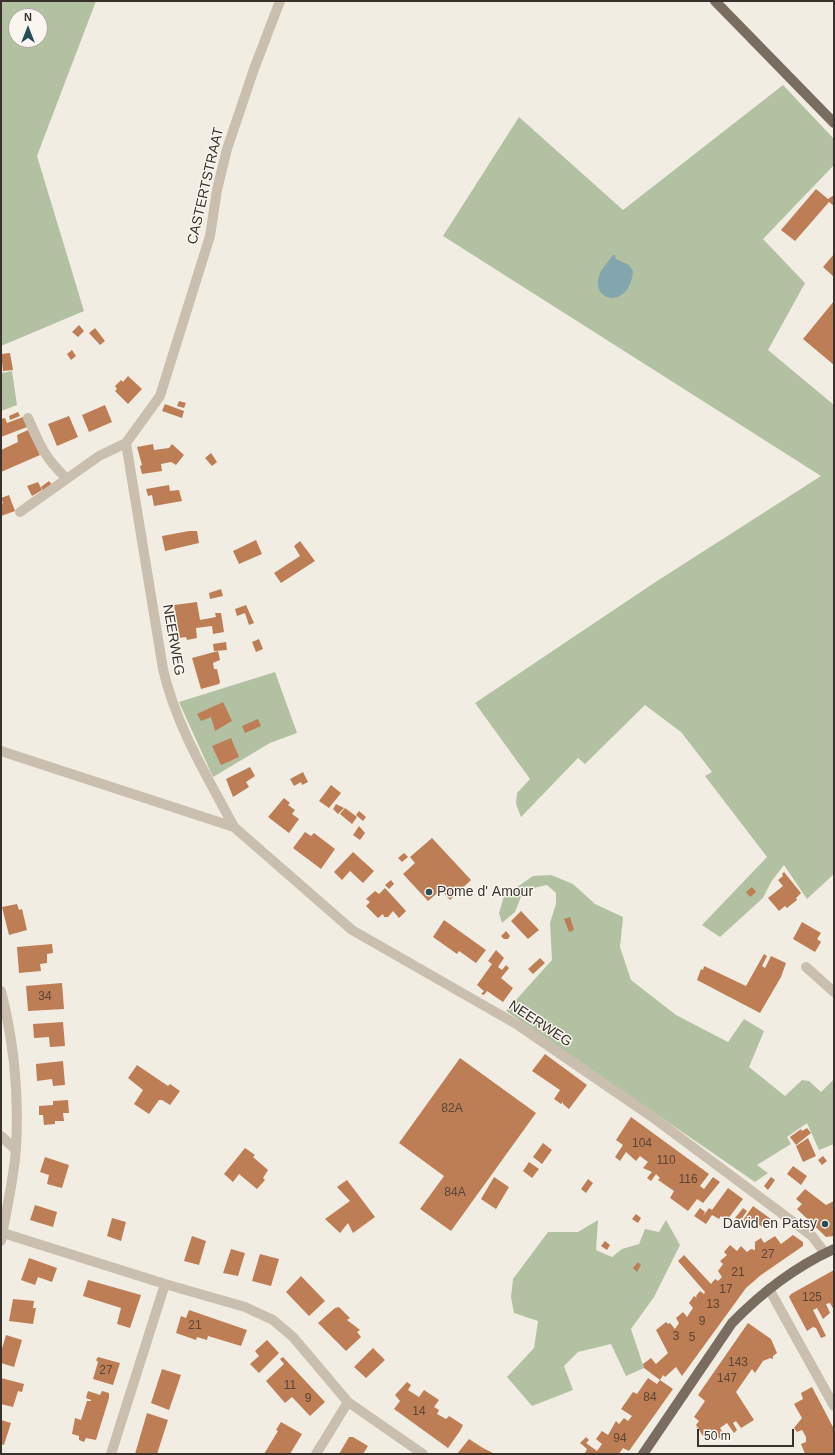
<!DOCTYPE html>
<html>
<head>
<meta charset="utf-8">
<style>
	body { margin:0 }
	#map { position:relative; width:835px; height:1455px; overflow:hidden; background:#f2ede2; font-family:Arial,sans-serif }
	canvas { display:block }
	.frame { position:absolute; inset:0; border:2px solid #39322c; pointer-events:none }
	.north { position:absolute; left:8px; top:8px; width:40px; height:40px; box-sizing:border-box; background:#faf6ef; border:1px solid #ada8a1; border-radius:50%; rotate:0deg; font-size:11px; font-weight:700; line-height:16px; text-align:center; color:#39322c }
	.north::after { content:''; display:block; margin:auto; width:14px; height:18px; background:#244e58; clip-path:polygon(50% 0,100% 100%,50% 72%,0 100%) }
	.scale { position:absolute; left:697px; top:1429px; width:97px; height:18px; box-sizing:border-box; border:2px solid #39322c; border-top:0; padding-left:5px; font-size:12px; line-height:14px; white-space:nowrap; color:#39322c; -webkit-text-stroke:3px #faf6ef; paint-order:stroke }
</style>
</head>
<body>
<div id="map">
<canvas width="835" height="1455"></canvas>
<div class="frame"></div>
<div class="north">N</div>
<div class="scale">50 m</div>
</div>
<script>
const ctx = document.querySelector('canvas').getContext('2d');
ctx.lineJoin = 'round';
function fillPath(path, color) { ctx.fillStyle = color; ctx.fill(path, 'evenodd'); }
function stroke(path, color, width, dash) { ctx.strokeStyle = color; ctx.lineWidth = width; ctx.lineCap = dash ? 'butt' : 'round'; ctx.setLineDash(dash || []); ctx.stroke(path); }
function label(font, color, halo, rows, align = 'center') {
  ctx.font = font + ' Arial,sans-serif'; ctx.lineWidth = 3; ctx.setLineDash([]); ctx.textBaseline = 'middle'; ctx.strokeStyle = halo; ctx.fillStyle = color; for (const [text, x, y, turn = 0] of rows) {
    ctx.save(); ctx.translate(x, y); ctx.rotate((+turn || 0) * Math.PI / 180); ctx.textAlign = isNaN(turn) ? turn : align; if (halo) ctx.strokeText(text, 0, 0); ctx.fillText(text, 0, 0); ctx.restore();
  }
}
fillPath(new Path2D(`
	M1,1H96L37,156L84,311L1,346ZM16,16H40V40H16Z
	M783,85L834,139V165L763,239L805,283L768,350L834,405V874L807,899L784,865L771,882L763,898L720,937L702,925L767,857L705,776L712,772L681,732L645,705L585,764L578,758L521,817L516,804L517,793L530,779L475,703L654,583L821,476L443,236L519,117L623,210Z
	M1,371L2,373L12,371L17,405L1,411Z
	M275,672L297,733L270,743L213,777L179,702Z
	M551,875L573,884L595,904L623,917L620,947L631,980L676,1015L728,1042L744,1019L764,1031L749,1067L785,1096L802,1080L809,1081L821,1092L834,1079V1144L819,1150L807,1123L787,1137L791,1144L757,1165L768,1173L755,1182L506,1011L552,960L550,923L556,904V893L547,885L537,887L522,894L515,912L502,923L499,913L504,896L533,876Z
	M598,1220L596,1250L612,1257L622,1249L639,1244L645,1229L659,1232L666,1220L680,1245L654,1297L631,1329L644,1368L626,1376L611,1344L578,1352L564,1366L573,1390L532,1406L507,1377L534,1348L538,1321L514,1313L511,1297L513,1279L548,1232H578Z`), '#b3c1a3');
fillPath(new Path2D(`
	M613,255H615L616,259L629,265L633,271C630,309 591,303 599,276C601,269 609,261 613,255Z`), '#83a6ae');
fillPath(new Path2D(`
	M816,189L828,199L834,195V206L829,202L795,241L781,230Z
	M834,254V277L823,267Z
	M834,301V365L803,339Z
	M79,325L84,331L78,337L72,332Z
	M95,328L105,341L100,345L89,333Z
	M72,350L76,356L71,360L67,354Z
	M10,353L13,370L3,371L1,354Z
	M128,376L142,389L128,404L115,391L117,389L115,386L121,380L123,382Z
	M179,401L186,403L184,408L177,406Z
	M165,404L184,411L182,418L162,411Z
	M105,405L112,422L89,432L82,415Z
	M18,412L20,416L10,420L9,416Z
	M69,416L78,437L57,446L48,424Z
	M23,417L27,427L1,437V419L5,418L7,423Z
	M28,430L40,455L1,472V450L18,442L17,435Z
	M153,444L154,450L169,448L172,444L184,455L176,465L171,462L161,464L162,471L142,474L140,466L142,465L137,447Z
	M211,453L217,462L212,466L205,458Z
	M49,481L53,486L44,492L41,487Z
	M38,482L42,490L32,496L27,486Z
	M169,485L170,491L179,490L182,501L154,506L152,495L148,496L146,489Z
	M9,495L15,511L1,516V504L3,503L1,498Z
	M189,531H197L199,543L165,551L162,536Z
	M256,540L262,554L239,564L233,551Z
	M300,541L315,561L281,583L274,573L300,556L294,546Z
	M221,589L223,596L210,599L209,593Z
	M197,602L200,620L216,617L215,613H221L224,632L213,634L212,626L196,628L197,638L187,640L186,637L179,638L174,605Z
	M246,605L254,623L249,625L245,613L237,616L235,609Z
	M259,639L263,649L256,652L252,642Z
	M226,642L227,650L214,651L213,644Z
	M218,651L220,660L213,663L214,669H217L220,682L219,684L201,689L192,658Z
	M223,702L232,721L215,731L211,717L201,721L197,714Z
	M258,719L261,726L245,733L242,726Z
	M231,738L239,757L221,765L212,746Z
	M250,767L255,776L246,782L249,787L233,797L226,779Z
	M303,772L308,782L302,785L301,782L294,786L290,779Z
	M331,785L341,793L329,808L319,801Z
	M284,798L290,803L288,805L295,810L292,814L299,819L289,833L268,817Z
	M336,804L344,808L338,814L333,809Z
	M345,808L357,817L352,824L340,814Z
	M359,811L366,817L363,821L356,815Z
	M359,826L365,833L360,840L353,835Z
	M305,832L311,836L314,833L335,849L321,869L293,848Z
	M432,838L471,880L450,900L441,890L428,901L403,874L415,863L410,857Z
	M353,852L374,871L363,883L350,871L342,880L334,872Z
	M404,853L408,857L402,862L398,858Z
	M784,872L801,893L796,898L797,900L787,908L785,906L779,911L768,898L783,886L778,880L783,876L782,874Z
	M391,880L394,884L389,889L385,885Z
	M752,887L756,892L750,897L746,892Z
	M385,888L406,911L399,918L393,911L388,917H384L383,914L378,918L366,906L370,902L366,899L375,891L379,894Z
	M17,904L19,910L22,909L27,930L9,935L2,907Z
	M521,911L539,930L528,939L511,921Z
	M570,917L574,930L569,932L564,919Z
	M444,920L486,950L476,963L459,951L457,954L433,937Z
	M802,922L821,933L817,939L821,942L815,952L793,939Z
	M506,931L510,936L508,939H504L501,936Z
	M52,944L53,953L47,954V963L40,964L41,971L19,973L17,947Z
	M496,950L504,958L498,967L502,970L506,965L509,968L501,978L513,988L503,1002L487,991L484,995L481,994L484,991L477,985L492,964L488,961Z
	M764,954L767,956L762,966L765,968L771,956L786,963L781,977L760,1013L697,980L701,969L703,970L704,966L746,986Z
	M540,958L545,963L533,974L528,969Z
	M62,983L64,1009L28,1011L26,986Z
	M63,1022L65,1046L50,1047L49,1037L34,1038L33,1024Z
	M545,1054L587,1085L569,1109L563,1104V1102L561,1104L554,1099L560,1090L532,1071Z
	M460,1058L536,1113L451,1231L420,1209L444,1176L399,1143Z
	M63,1061L65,1085L53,1086L52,1079L37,1081L36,1064Z
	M137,1065L168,1086L170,1084L180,1091L170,1105L162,1100H159L149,1114L134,1104L143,1090L128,1078Z
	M68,1100L69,1113H63L64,1121H55V1124L44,1125L43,1115H39V1106L53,1105V1101Z
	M631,1117L709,1174L700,1186L704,1189L713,1177L720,1182L703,1203L697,1199L688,1211L670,1198L674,1191L658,1180L660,1178L656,1174L651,1181L647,1178L652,1172L643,1168L648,1162L640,1156L636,1161L626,1152L620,1161L615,1157L623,1145L616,1140Z
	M807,1128L811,1133L796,1145L790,1137L801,1129L802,1131Z
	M808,1138L816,1156L803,1162L796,1146Z
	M543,1143L552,1150L542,1164L533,1157Z
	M245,1148L255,1155L253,1157L268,1170L263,1178L265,1180L257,1189L239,1174L233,1182L224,1174Z
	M823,1156L827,1161L822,1165L818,1160Z
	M45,1157L69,1165L62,1188L47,1184L49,1175L40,1172Z
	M529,1162L539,1169L532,1178L523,1171Z
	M793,1166L807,1176L801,1185L787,1174Z
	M494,1177L509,1187L496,1209L481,1199Z
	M771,1177L775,1180L768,1190L764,1186Z
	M588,1179L593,1183L586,1193L581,1189Z
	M347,1180L375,1217L353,1233L348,1223L340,1233L325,1219L350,1201L337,1187Z
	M728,1188L743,1199L727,1220L721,1216L719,1219L712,1215L706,1224L694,1216L700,1208L705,1212L703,1216L709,1208L712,1210Z
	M805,1189L826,1205L834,1201V1236L826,1237L797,1209L802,1204L796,1199Z
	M35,1205L57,1212L53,1227L30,1220Z
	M753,1206L771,1219L764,1228L746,1216Z
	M743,1208L747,1211L740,1221L735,1218Z
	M636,1214L641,1218L638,1223L632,1219Z
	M746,1216L751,1222L748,1227L741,1223Z
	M112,1218L126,1222L121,1241L107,1236Z
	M793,1235L803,1242V1246L761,1275L746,1288L682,1376L676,1367L665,1377L663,1375L660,1380L673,1389L629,1451L623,1448L619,1454L585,1453L587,1449L580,1443L586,1437L589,1440L586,1443L597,1451L602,1444L596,1439L602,1431L608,1435L616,1421L619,1424L624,1418L628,1421L632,1416L621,1409L633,1392L637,1394L648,1378L657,1384L660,1380L644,1368L643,1364L651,1358L656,1364L668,1353L656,1330L666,1322L668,1324L670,1323L675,1329L679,1323L676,1318L683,1312L687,1317L693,1308L689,1303L694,1296L697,1298L696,1296L700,1291L704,1294L705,1292L678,1261L684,1255L711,1284L715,1279L718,1281L722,1277L718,1271L723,1264L720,1261L727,1255L724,1252L730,1245L737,1251L741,1246L747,1252L751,1249L755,1250V1242L761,1238L764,1243L775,1236L781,1244Z
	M192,1236L206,1241L199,1265L184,1261Z
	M605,1241L610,1245L607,1250L601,1246Z
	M231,1249L245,1253L238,1276L223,1273Z
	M260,1254L279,1259L271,1286L252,1281Z
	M29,1258L57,1268L52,1282L38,1277L35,1285L21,1280Z
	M638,1262L641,1265L637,1272L633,1268Z
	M834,1270V1310L830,1303L826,1304L830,1313L823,1319L817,1308L813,1310L826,1336L821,1338L816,1328L813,1327L807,1331L789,1297L791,1294Z
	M301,1276L325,1301L309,1316L286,1292Z
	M88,1280L141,1295L130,1328L117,1324L121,1308L83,1296Z
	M13,1299L34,1301L33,1308H36L33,1324L9,1321Z
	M339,1307L350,1318L347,1320L360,1330L357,1332L361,1337L346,1351L318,1323L335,1308Z
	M189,1310L247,1330L241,1346L208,1336L207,1340L197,1337L196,1340L176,1333L181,1316L186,1318Z
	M748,1323L771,1339L777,1353L773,1356V1359L770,1358L763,1361L755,1373L752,1369L736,1392L754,1420L741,1428L736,1421L733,1423L737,1430L734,1433L727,1423L720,1428L725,1436L720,1439L716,1434L706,1441L696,1425L699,1421L694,1417L705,1401L698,1395Z
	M6,1335L22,1340L14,1367L1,1363V1352Z
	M267,1340L279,1353L259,1373L250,1364L259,1356L255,1351Z
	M373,1348L385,1360L366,1378L354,1367Z
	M98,1357L120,1363L113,1385L93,1379L98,1362L96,1360Z
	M283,1357L325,1402L310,1416L292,1397L285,1403L266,1381L284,1364L280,1359Z
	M162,1369L181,1375L169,1410L151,1403Z
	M1,1378L24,1384L22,1392L18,1391L13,1407L1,1404Z
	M407,1382L411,1385L408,1390L419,1397L424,1390L439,1400L434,1407L439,1410L437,1414L446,1419L449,1416L463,1425L460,1431L448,1448L394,1409L400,1401L395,1395Z
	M812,1387L834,1429V1454H805L801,1444L806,1442V1437L802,1430L797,1432L794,1428L802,1418L794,1404L803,1399L801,1393Z
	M88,1391L100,1395L102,1391L109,1393V1398L96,1440L86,1438L84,1442L79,1440V1436L72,1434L75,1418L81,1420L87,1401H91V1400L86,1398Z
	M147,1413L168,1420L157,1454H135Z
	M1,1420L11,1423L4,1445L1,1444Z
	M281,1422L302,1434L290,1454H264L278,1431L276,1430Z
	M349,1437H353L368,1446L363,1454H339Z
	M469,1439L483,1448L495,1454H457Z`), '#bd7d55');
stroke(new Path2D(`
	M28,418C40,445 44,457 66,478
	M126,443L163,669C176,726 207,776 234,827
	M20,512L99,456L126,443L160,396L210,236L217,190L227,149L254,69L280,1
	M1,751L234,827L352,930L518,1025L651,1116L812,1236L825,1253
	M806,967L834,992
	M1,991C14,1042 19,1096 16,1148C14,1179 6,1211 1,1241
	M1,1136L16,1150
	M3,1233L165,1284L245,1307L273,1320L293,1337L348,1402L423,1454
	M769,1289L834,1406
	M111,1454L165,1284
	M316,1454L348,1402`), '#cabfaf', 10);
stroke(new Path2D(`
	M715,1L834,123
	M643,1454L732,1323C762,1292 795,1267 834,1249`), '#7a6c5f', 10);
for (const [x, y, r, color] of [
	[429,892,4,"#244e58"],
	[825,1224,4,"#244e58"]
]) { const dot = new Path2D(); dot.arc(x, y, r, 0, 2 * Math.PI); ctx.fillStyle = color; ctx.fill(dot); stroke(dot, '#faf6ef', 1.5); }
label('12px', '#5a4536', null, [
	["34",45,997],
	["82A",452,1109],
	["104",642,1144],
	["110",666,1161],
	["116",688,1180],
	["84A",455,1193],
	["27",768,1255],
	["21",738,1273],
	["17",726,1290],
	["125",812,1298],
	["13",713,1305],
	["9",702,1322],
	["21",195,1326],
	["3",676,1337],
	["5",692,1338],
	["143",738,1363],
	["27",106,1371],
	["147",727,1379],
	["11",290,1386],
	["84",650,1398],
	["9",308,1399],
	["14",419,1412],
	["94",620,1439]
]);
label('14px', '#39322c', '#faf6ef', [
	["CASTERTSTRAAT",206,186,-77],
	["NEERWEG",173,640,80],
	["NEERWEG",540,1024,33]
]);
label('14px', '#39322c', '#faf6ef', [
	["Pome d' Amour",437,892],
	["David en Patsy",817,1224,"right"]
], 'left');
</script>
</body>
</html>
